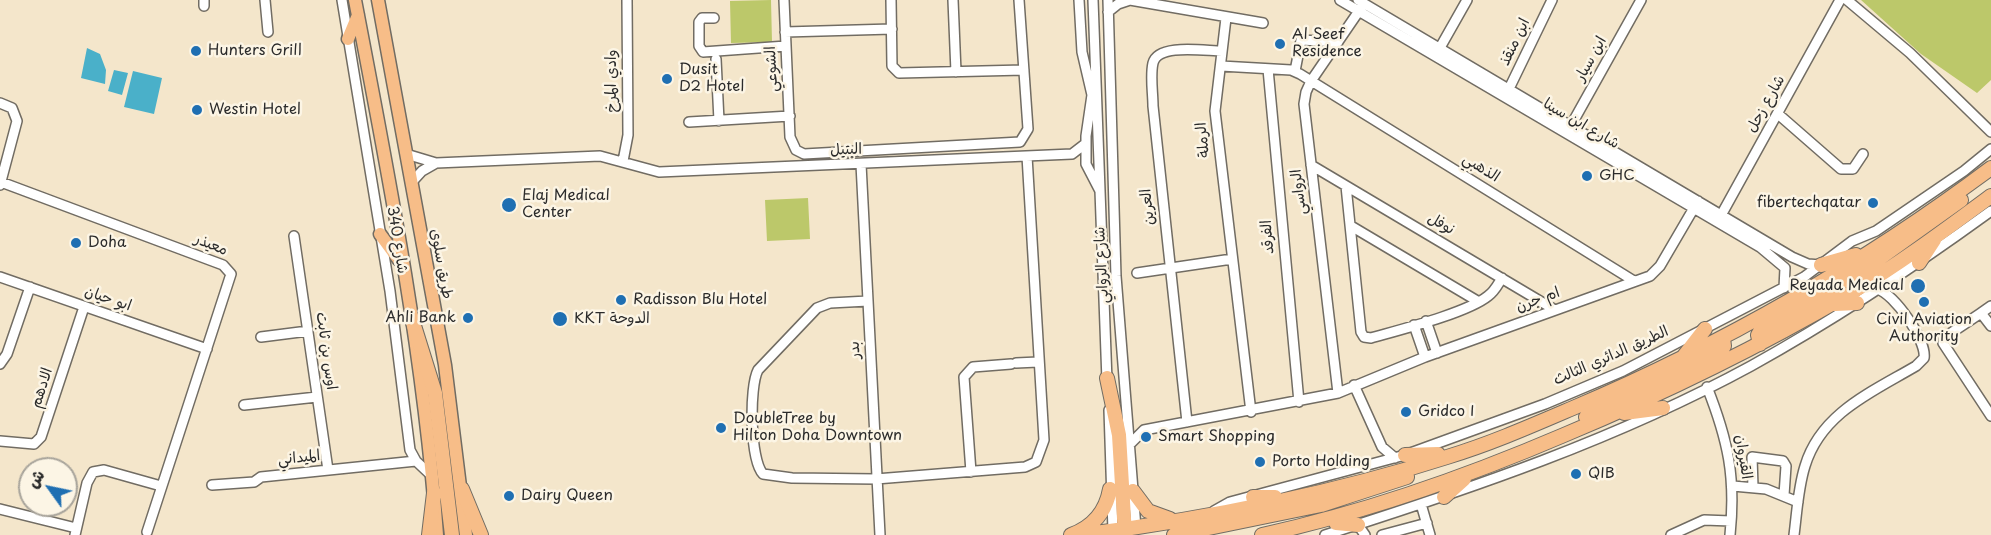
<!DOCTYPE html>
<html>
<head>
<meta charset="utf-8">
<style>
	body { margin:0 }
	#map { position:relative; width:1991px; height:535px; overflow:hidden; background:#f4e6cb; font-family:"Playpen Sans","Playpen Sans Arabic",sans-serif }
	canvas { display:block }
	.north { position:absolute; left:18px; top:457px; width:60px; height:60px; box-sizing:border-box; background:#fcf5e5; border:2px solid #a8a49b; border-radius:50%; rotate:303deg; font-size:16px; font-weight:700; line-height:24px; text-align:center; color:#2b2b2b }
	.north::after { content:''; display:block; margin:auto; width:21px; height:27px; background:#1f6fb2; clip-path:polygon(50% 0,100% 100%,50% 72%,0 100%) }
</style>
</head>
<body>
<div id="map">
<canvas width="1991" height="535"></canvas>
<div class="north">ش</div>
</div>
<script>
const ctx = document.querySelector('canvas').getContext('2d');
ctx.lineJoin = 'round';
function fillPath(path, color) { ctx.fillStyle = color; ctx.fill(path, 'evenodd'); }
function stroke(path, color, width, dash) { ctx.strokeStyle = color; ctx.lineWidth = width; ctx.lineCap = dash ? 'butt' : 'round'; ctx.setLineDash(dash || []); ctx.stroke(path); }
function label(font, color, halo, rows, align = 'center') {
  ctx.font = font + ' "Playpen Sans","Playpen Sans Arabic",sans-serif'; ctx.lineWidth = 5; ctx.setLineDash([]); ctx.textBaseline = 'middle'; ctx.strokeStyle = halo; ctx.fillStyle = color; for (const [text, x, y, turn = 0] of rows) {
    ctx.save(); ctx.translate(x, y); ctx.rotate((+turn || 0) * Math.PI / 180); ctx.textAlign = isNaN(turn) ? turn : align; if (halo) ctx.strokeText(text, 0, 0); ctx.fillText(text, 0, 0); ctx.restore();
  }
}
fillPath(new Path2D(`
	M771,0L772,42L731,43L730,1Z
	M1861,0H1991V80L1977,93L1921,54Z
	M808,198L810,239L767,241L765,200Z`), '#bcc86a');
fillPath(new Path2D(`
	M87,48L100,54L106,70L105,84L81,78Z
	M114,70L128,73L122,95L108,91Z
	M133,71L162,78L154,114L124,107Z`), '#4ab0c9');
const minor = new Path2D(`
	M204,0V6
	M265,0L268,32
	M342,0L390,291L410,450L416,461L433,477
	M784,0L790,137L796,150L804,154L1020,142L1028,129L1019,0
	M891,0L892,66L899,73L1024,70
	M953,0L956,72
	M1079,0L1082,52L1092,95L1086,136V164L1100,191
	M1093,0L1107,381
	M1108,0L1116,276L1136,528
	M1130,0L1263,23
	M1340,0L1760,247L1785,268L1784,288
	M1358,0L1792,257L1808,264L1821,265
	M1847,0L1910,53L1991,132
	M1108,12L1118,4L1130,0
	M714,18H702L699,22V46L703,52L786,46
	M1226,18L1215,111L1251,412
	M785,32L892,29
	M1437,53L1467,0
	M716,59L719,121
	M1221,66L1291,70L1300,74L1634,281
	M1268,69L1299,402
	M1295,71L1301,40L1338,42
	M1506,95L1552,0
	M0,103L12,108L17,121L0,185
	M1778,114L1841,169H1853L1863,154
	M689,122L790,116
	M1569,129L1641,0
	M406,154L436,163L600,156L659,172L1072,154L1085,144
	M623,161L628,135L627,0
	M861,164L880,535
	M1311,165L1555,310
	M1,182L223,265L231,274L147,532
	M411,183L422,171L436,163
	M1346,186L1361,332L1364,337L1371,338C1399,330 1467,313 1488,296C1495,291 1498,284 1502,278
	M1719,219L1840,0
	M1351,226L1479,302
	M294,236L328,470
	M1137,273L1232,259
	M0,277L207,349
	M868,301L830,303L817,308L758,370C749,387 750,460 763,474L792,478L876,479L1025,467L1036,462L1044,440L1027,156
	M1991,306L1981,313L1991,326
	M1981,313L1945,337L1943,343L1991,416
	M1426,321L1437,353
	M1414,325L1425,357
	M261,337L308,331
	M1016,363L1038,362
	M0,364L7,354L30,287
	M1354,385L1382,447L1395,458
	M1707,387C1728,440 1736,477 1730,535
	M1338,393L1304,104L1306,92L1311,81L1361,8
	M244,405L317,397
	M1109,410L1113,531
	M1187,422L1153,106C1153,93 1150,76 1153,63C1158,43 1205,51 1222,51
	M0,441L34,444L41,437L84,307
	M1130,444L1144,430L1338,393L1425,357L1650,276L1660,266L1698,201
	M971,472L964,377L973,367L1011,364
	M212,485L254,482L261,477L416,461
	M1733,486L1766,489L1798,502
	M1753,487L1752,457L1783,461L1786,466L1784,495
	M1421,504L1430,535
	M0,509L76,528
	M1214,511L1230,502L1405,455L1545,404L1623,371L1804,277L1852,241L1876,231L1964,171L1991,149
	M1358,525L1365,535
	M75,535L87,483L93,472L104,470L161,486
	M1325,535C1470,489 1617,439 1751,366C1834,320 1914,267 1991,211
	M1382,535L1427,523
	M1671,535L1704,520L1731,521
	M1794,535C1797,512 1798,488 1805,466C1821,413 1872,392 1916,366L1924,358C1927,341 1894,293 1877,289`);
const major = new Path2D(`
	M355,0C389,177 424,356 437,535
	M378,0L445,365L466,535
	M348,39L358,15
	M380,234L399,260`);
const highway = new Path2D(`
	M1919,263L1934,240
	M1821,265L1856,255
	M1835,304L1857,303
	M411,316L435,393L452,535
	M1760,344L1758,335L1761,330L1870,265L1961,200
	M1684,356L1705,329
	M1107,378L1119,435L1125,535
	M1624,413L1663,408
	M1586,417L1720,352L1724,346L1723,338
	M1405,455L1438,454
	M462,489L481,535
	M1133,491L1148,511L1170,519
	M1253,497H1275
	M1444,497L1464,479
	M1336,523L1358,525
	M429,535L434,493
	M1071,535C1093,527 1106,512 1110,489
	M1081,535C1205,519 1328,495 1447,457C1490,444 1531,426 1573,408C1721,345 1862,265 1991,168
	M1174,535L1321,505L1407,477
	M1262,535C1367,512 1466,477 1564,435C1662,394 1757,348 1849,294C1898,265 1945,230 1991,196`);
stroke(minor, '#716c63', 12);
stroke(major, '#716c63', 15);
stroke(highway, '#716c63', 16);
stroke(minor, '#fff', 9);
stroke(major, '#f7bd88', 12);
stroke(highway, '#f7bd88', 14);
for (const [x, y, r, color] of [
	[1280,44,6,"#1f6fb2"],
	[196,51,6,"#1f6fb2"],
	[667,79,6,"#1f6fb2"],
	[197,110,6,"#1f6fb2"],
	[1587,176,6,"#1f6fb2"],
	[1873,203,6,"#1f6fb2"],
	[509,205,8,"#1f6fb2"],
	[76,243,6,"#1f6fb2"],
	[1918,286,8,"#1f6fb2"],
	[621,300,6,"#1f6fb2"],
	[1924,302,6,"#1f6fb2"],
	[468,318,6,"#1f6fb2"],
	[560,319,8,"#1f6fb2"],
	[1406,412,6,"#1f6fb2"],
	[721,428,6,"#1f6fb2"],
	[1146,437,6,"#1f6fb2"],
	[1260,462,6,"#1f6fb2"],
	[1576,474,6,"#1f6fb2"],
	[509,496,6,"#1f6fb2"]
]) { const dot = new Path2D(); dot.arc(x, y, r, 0, 2 * Math.PI); ctx.fillStyle = color; ctx.fill(dot); stroke(dot, '#fcf5e5', 2); }
label('15px', '#2b2b2b', '#fcf5e5', [
	["Al Seef",1292,35],
	["Residence",1292,52],
	["Hunters Grill",208,51],
	["Dusit",679,70],
	["D2 Hotel",679,87],
	["Westin Hotel",209,110],
	["GHC",1599,176],
	["Elaj Medical",522,196],
	["Center",522,213],
	["fibertechqatar",1861,203,"right"],
	["Doha",88,243],
	["Reyada Medical",1904,286,"right"],
	["Radisson Blu Hotel",633,300],
	["Ahli Bank",456,318,"right"],
	["KKT الدوحة",574,319],
	["Civil Aviation",1924,320,"center"],
	["Authority",1924,337,"center"],
	["Gridco I",1418,412],
	["DoubleTree by",733,419],
	["Hilton Doha Downtown",733,436],
	["Smart Shopping",1158,437],
	["Porto Holding",1272,462],
	["QIB",1588,474],
	["Dairy Queen",521,496]
], 'left');
label('15px', '#2b2b2b', '#fcf5e5', [
	["ابن منقذ",1515,42,-64],
	["ابن سيار",1591,59,-61],
	["الشوعي",772,69,-93],
	["وادي المرخ",612,81,-90],
	["شارع زحل",1766,104,-61],
	["شارع ابن سينا",1581,124,30],
	["الرملة",1203,140,-96],
	["البتيل",846,150,-2],
	["الذهبي",1481,168,32],
	["الرواسي",1299,192,-97],
	["العرين",1148,207,-96],
	["نوفل",1441,224,30],
	["الفرقد",1268,237,-95],
	["شارع 340",397,240,81],
	["معيذر",211,245,22],
	["طريق سلوى",441,264,80],
	["شارع الروابي",1102,265,-93],
	["ابو حيان",108,299,19],
	["ام جرن",1538,300,-20],
	["بدر",855,350,-93],
	["اوس بن ثابت",326,351,82],
	["الطريق الدائري الثالث",1611,356,-24],
	["الادهم",42,388,-72],
	["القيروان",1743,457,81],
	["الميداني",299,458,-6]
]);
</script>
</body>
</html>
